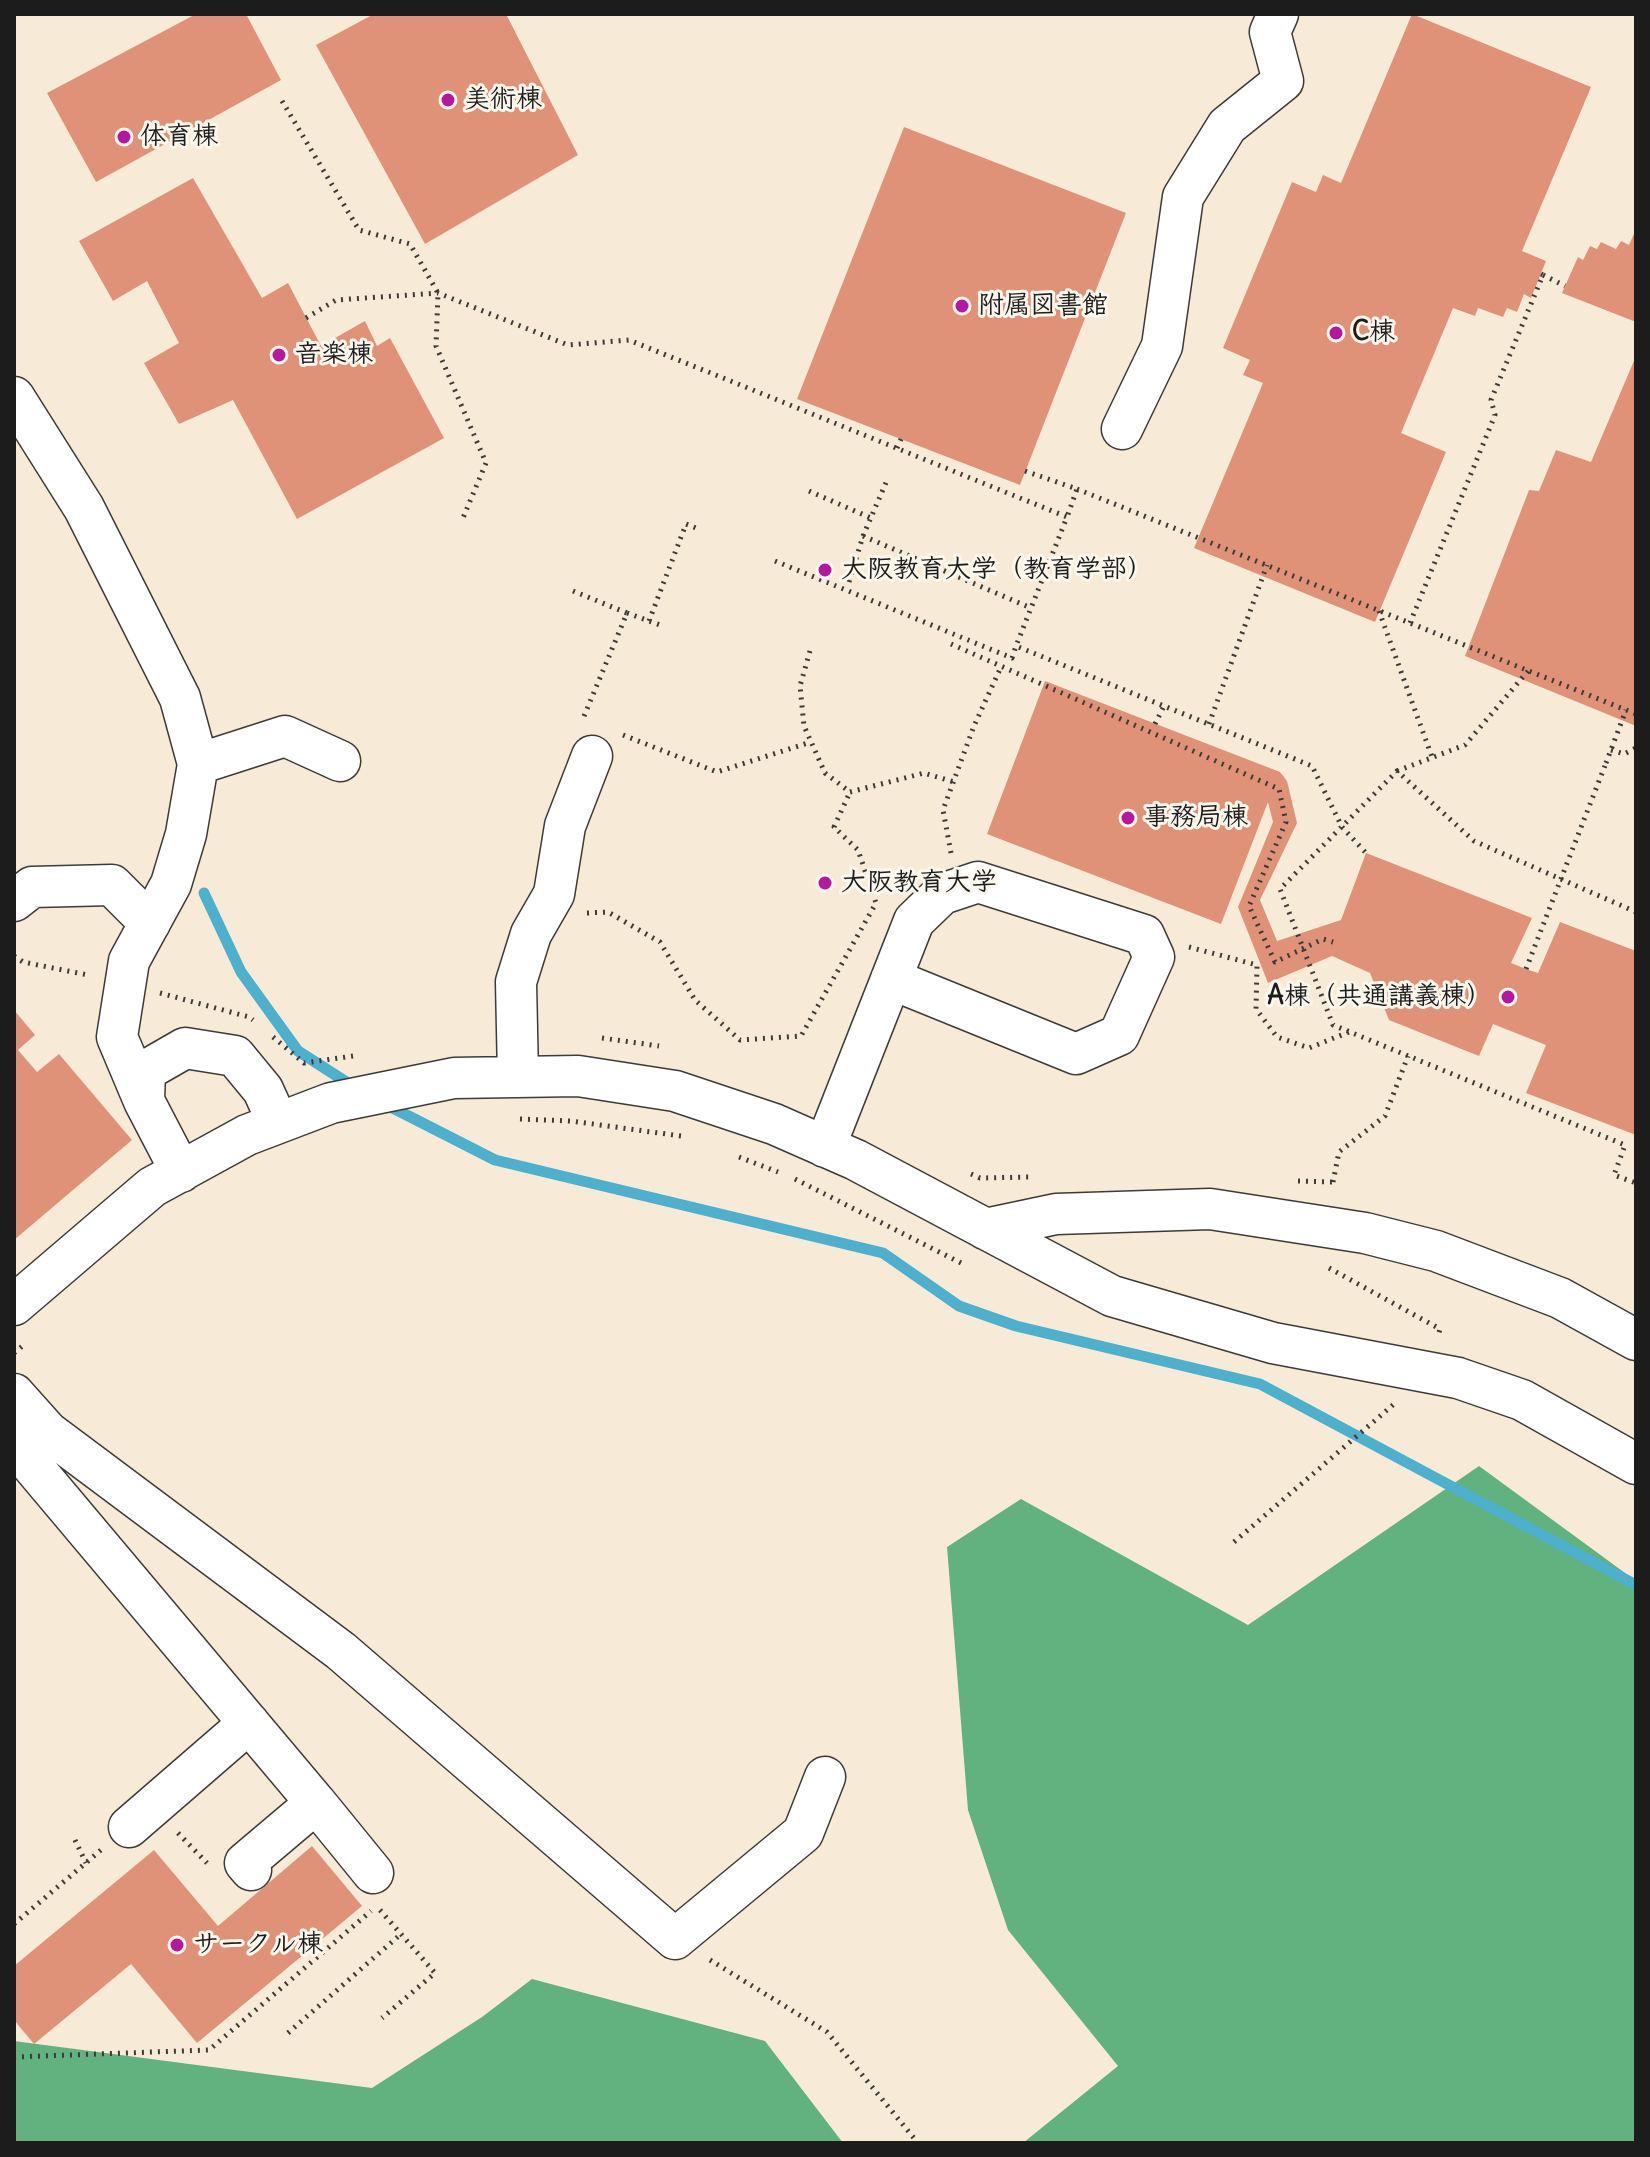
<!DOCTYPE html>
<html>
<head>
<meta charset="utf-8">
<style>
	body { margin:0 }
	#map { position:relative; width:1650px; height:2157px; overflow:hidden; background:#f7ebd7; font-family:Delius,sans-serif }
	canvas { display:block }
	.frame { position:absolute; inset:0; border:16px solid #1c1c1c; pointer-events:none }
</style>
</head>
<body>
<div id="map">
<canvas width="1650" height="2157"></canvas>
<div class="frame"></div>
</div>
<script>
const ctx = document.querySelector('canvas').getContext('2d');
ctx.lineJoin = 'round';
function fillPath(path, color) { ctx.fillStyle = color; ctx.fill(path, 'evenodd'); }
function stroke(path, color, width, dash) { ctx.strokeStyle = color; ctx.lineWidth = width; ctx.lineCap = dash ? 'butt' : 'round'; ctx.setLineDash(dash || []); ctx.stroke(path); }
function label(font, color, halo, rows, align = 'center') {
  ctx.font = font + ' Delius,"Klee One",sans-serif'; ctx.lineWidth = 6; ctx.setLineDash([]); ctx.textBaseline = 'middle'; ctx.strokeStyle = halo; ctx.fillStyle = color; for (const [text, x, y, turn = 0] of rows) {
    ctx.save(); ctx.translate(x, y); ctx.rotate((+turn || 0) * Math.PI / 180); ctx.textAlign = isNaN(turn) ? turn : align; if (halo) ctx.strokeText(text, 0, 0); ctx.fillText(text, 0, 0); ctx.restore();
  }
}
fillPath(new Path2D(`
	M1479,1466L1636,1581V2143H1023L1118,2066L1008,1930L968,1810L947,1547L1021,1499L1248,1625Z
	M532,1979L765,2041L843,2143H14V2041L372,2088L482,2017Z`), '#61b27e');
stroke(new Path2D(`
	M204,893L241,972L298,1051L354,1087
	M387,1105L495,1160L883,1253L959,1306L1016,1326L1260,1384L1636,1585`), '#4db0cc', 11);
fillPath(new Path2D(`
	M196,14H246L281,80L96,182L47,93Z
	M374,14H506L578,155L425,244L316,45Z
	M1412,14L1591,87L1522,251L1546,261L1531,298L1524,294L1517,312L1507,308L1503,317L1478,308L1475,316L1453,308L1401,433L1446,452L1375,622L1194,548L1263,383L1243,375L1250,360L1223,348L1292,182L1316,192L1323,175L1341,183Z
	M904,127L1126,213L1020,485L797,399Z
	M193,178L262,298L288,283L321,346L365,321L377,346L390,338L444,438L297,519L233,400L179,424L144,363L179,343L147,281L113,301L79,241Z
	M1636,229V322L1562,293L1578,257L1583,260L1590,246L1597,249L1601,242L1616,249L1621,241L1629,245Z
	M1636,356V726L1465,656L1529,490L1539,491L1556,450L1591,462Z
	M1045,681L1280,772L1287,781L1297,823L1260,900L1277,941L1341,920L1366,853L1532,918L1511,963L1526,969L1538,973L1560,922L1636,951V1135L1526,1093L1546,1045L1493,1024L1479,1056L1389,1020L1370,973L1332,956L1268,983L1238,907L1273,822L1268,802L1221,924L987,834Z
	M14,1010L35,1035L18,1050L37,1072L59,1054L132,1140L14,1240Z
	M312,1846L362,1906L197,2043L131,1964L34,2044L14,2020V1966L154,1850L218,1926Z`), '#df9277');
const minor = new Path2D(`
	M14,397L84,508L180,698L198,764
	M1122,429L1162,346L1183,197L1227,126L1283,81L1270,32L1278,14
	M14,901L32,887L112,885L150,923
	M518,1077L516,982L531,934L554,894L565,826L592,756
	M144,1101L117,1037L129,961L171,884L186,834L198,764L285,736L340,761
	M825,1147L914,921L942,894L978,882L1144,935L1154,957L1119,1035L1076,1054L891,979
	M181,1172L144,1101L145,1071L185,1048L235,1056L263,1090L278,1123
	M985,1229L1056,1214L1210,1209L1365,1233L1436,1251L1560,1298L1636,1340
	M14,1305L152,1187L247,1135L331,1103L454,1078L578,1076L675,1091L774,1124L856,1160L1112,1296L1273,1343L1458,1378L1522,1400L1636,1464
	M14,1394L48,1432L341,1651L675,1939L803,1833L825,1777
	M14,1444L316,1803L245,1863L251,1870
	M316,1803L373,1873
	M129,1827L249,1723`);
stroke(minor, '#3d3b38', 43);
stroke(new Path2D(`
	M282,101L359,230L410,244L438,293L436,346L486,463L463,518
	M1543,275L1565,286
	M306,318L336,300L438,293L568,345L629,340L1067,517L1016,646
	M897,448L901,439
	M1025,471L1077,489L1067,517
	M1077,489L1636,714
	M809,491L871,518
	M863,536L888,478
	M775,561L1012,658L1016,646L1312,766L1342,827L1366,853
	M849,582L863,536L1031,608
	M573,591L627,613L582,721
	M1379,611L1432,757
	M627,613L660,625
	M649,621L686,524L696,528
	M1410,623L1495,415L1491,400L1543,275L1541,274
	M951,644L1279,789L1286,822L1249,906L1275,962L1323,939L1333,942
	M810,651L800,686L804,726L825,773L850,792
	M1155,724L1164,706
	M1209,724L1267,565
	M623,735L717,772L811,742
	M1611,750L1624,754L1636,748
	M1606,763L1626,710
	M1397,771L1465,745L1528,671
	M850,792L924,773L954,782
	M951,853L943,810L974,726L1001,667
	M1636,912L1474,841L1397,771L1280,889L1333,1025L1625,1145L1614,1175L1636,1183
	M587,913L608,912L660,942L695,1000L740,1040L801,1036L876,903L858,850L834,827L850,792
	M1189,947L1257,965L1256,1009L1277,1037L1309,1048L1349,1032
	M14,956L23,962L88,975
	M160,993L249,1017L253,1020
	M273,1037L304,1063L353,1056
	M602,1038L659,1046
	M520,1119L571,1121L681,1136
	M739,1157L778,1172
	M971,1174L980,1178L1032,1177
	M795,1179L961,1263
	M1298,1181L1333,1182
	M1333,1182L1339,1152L1385,1116L1408,1056
	M1329,1268L1440,1329L1438,1336
	M14,1353L26,1343
	M1234,1542L1394,1404
	M178,1833L207,1863
	M75,1840L86,1863
	M380,1910L435,1973L382,2018
	M14,1924L101,1850
	M710,1960L827,2032L918,2143
	M288,2033L401,1934
	M14,2057L209,2050L371,1911`), '#3d3b38', 5, [2, 6]);
stroke(minor, '#fff', 40);
stroke(new Path2D(`
	M1526,969L1606,763`), '#3d3b38', 5, [2, 6]);
for (const [x, y, r, color] of [
	[448,100,8,"#b5179e"],
	[124,137,8,"#b5179e"],
	[962,306,8,"#b5179e"],
	[1336,333,8,"#b5179e"],
	[279,355,8,"#b5179e"],
	[825,570,8,"#b5179e"],
	[1128,818,8,"#b5179e"],
	[825,883,8,"#b5179e"],
	[1508,997,8,"#b5179e"],
	[177,1945,8,"#b5179e"]
]) { const dot = new Path2D(); dot.arc(x, y, r, 0, 2 * Math.PI); ctx.fillStyle = color; ctx.fill(dot); stroke(dot, '#fbf7ec', 3); }
label('bold 26px', '#1c1c1c', '#fbf7ec', [
	["美術棟",464,100],
	["体育棟",140,137],
	["附属図書館",978,306],
	["C棟",1352,333],
	["音楽棟",295,355],
	["大阪教育大学（教育学部）",841,570],
	["事務局棟",1144,818],
	["大阪教育大学",841,883],
	["A棟（共通講義棟）",1492,997,"right"],
	["サークル棟",193,1945]
], 'left');
</script>
</body>
</html>
